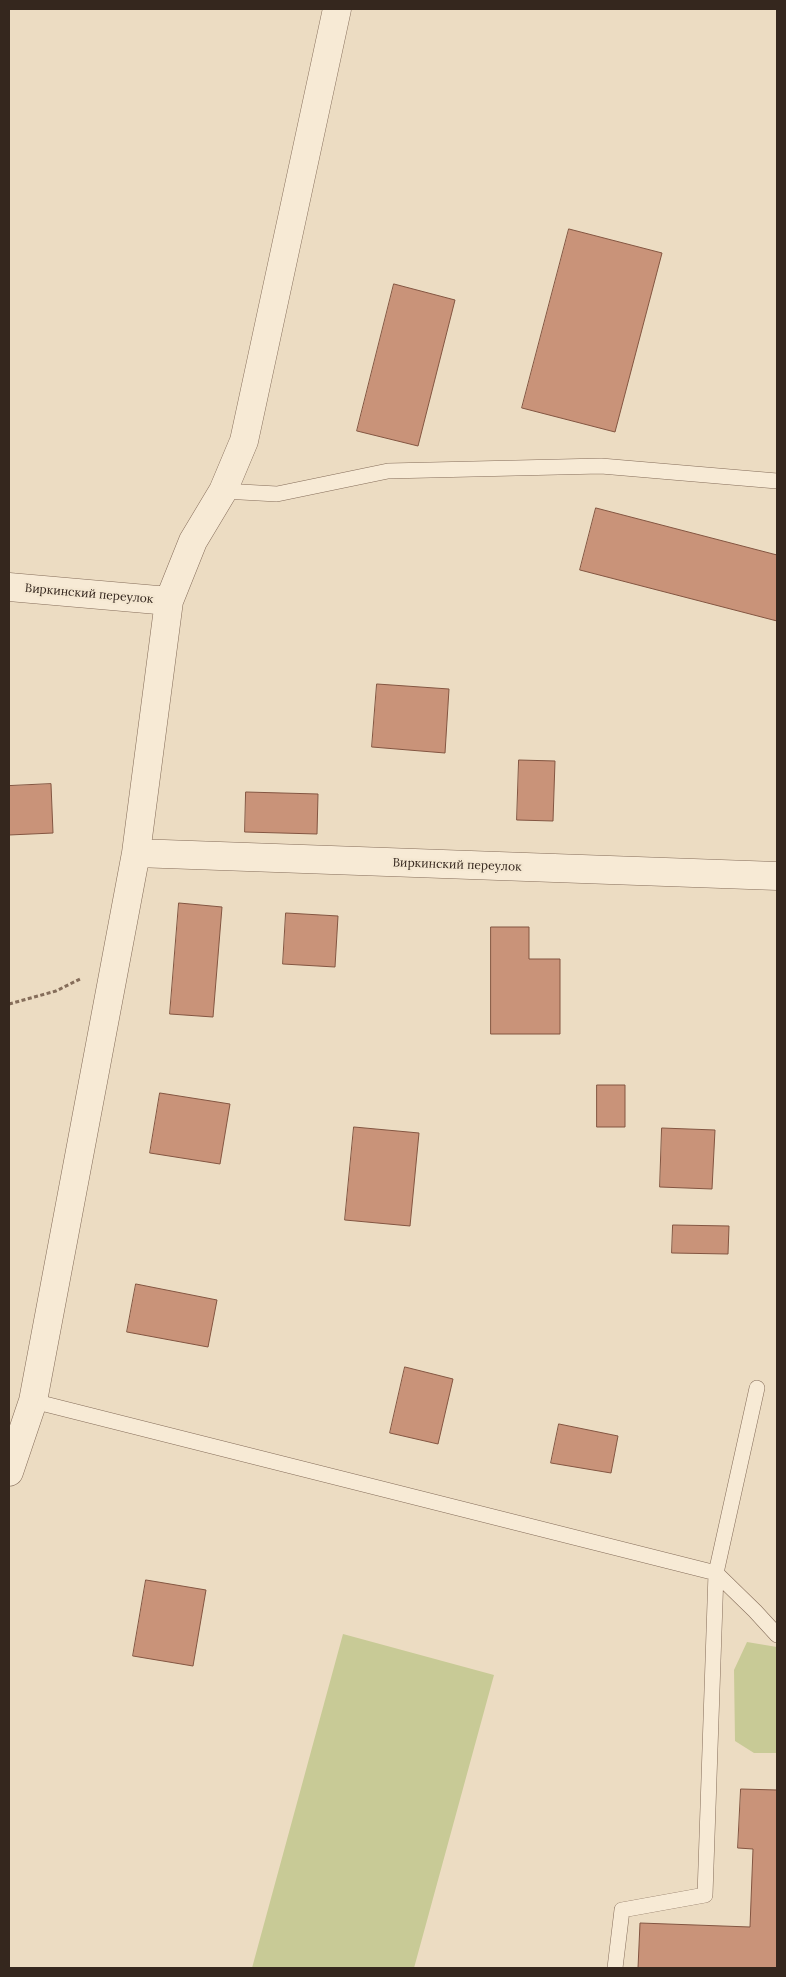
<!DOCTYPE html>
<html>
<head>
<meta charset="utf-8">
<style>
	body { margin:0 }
	#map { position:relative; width:786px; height:1977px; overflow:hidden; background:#ecdcc2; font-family:Lora,serif }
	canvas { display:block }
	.frame { position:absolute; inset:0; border:10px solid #35271e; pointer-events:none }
</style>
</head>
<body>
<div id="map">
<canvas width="786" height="1977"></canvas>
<div class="frame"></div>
</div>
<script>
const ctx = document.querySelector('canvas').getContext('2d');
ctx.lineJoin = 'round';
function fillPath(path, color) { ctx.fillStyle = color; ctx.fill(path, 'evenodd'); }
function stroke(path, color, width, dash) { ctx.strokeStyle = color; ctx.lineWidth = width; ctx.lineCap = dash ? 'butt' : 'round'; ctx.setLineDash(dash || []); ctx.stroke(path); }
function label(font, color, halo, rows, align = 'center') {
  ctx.font = font + ' Lora,serif'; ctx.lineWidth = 4.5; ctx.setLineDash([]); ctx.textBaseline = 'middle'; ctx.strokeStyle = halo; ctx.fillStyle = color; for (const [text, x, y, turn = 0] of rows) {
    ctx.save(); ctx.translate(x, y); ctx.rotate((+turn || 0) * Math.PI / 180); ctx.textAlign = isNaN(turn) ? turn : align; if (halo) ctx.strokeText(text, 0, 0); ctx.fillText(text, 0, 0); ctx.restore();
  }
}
fillPath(new Path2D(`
	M343,1634L494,1675L414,1968H252Z
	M747,1642L777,1647V1753H754L735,1741L734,1670Z`), '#c8ca96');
const building = new Path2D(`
	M569,229L662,253L615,432L522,408Z
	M394,284L455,300L418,446L357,431Z
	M596,508L777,555V621L580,570Z
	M377,684L449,689L445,753L372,747Z
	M519,760L555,761L553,821L517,820Z
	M51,784L53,833L9,835V786Z
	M246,792L318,794L317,834L245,832Z
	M179,903L222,907L213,1017L170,1014Z
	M286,913L338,916L335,967L283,964Z
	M491,927H529V959H560V1034H491Z
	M597,1085H625V1127H597Z
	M160,1093L230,1104L220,1164L150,1153Z
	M354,1127L419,1133L410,1226L345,1220Z
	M662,1128L715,1130L712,1189L660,1187Z
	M673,1225L729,1226L728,1254L672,1253Z
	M136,1284L217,1300L208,1347L127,1332Z
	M405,1367L453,1379L438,1444L390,1433Z
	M559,1424L618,1436L611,1473L551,1463Z
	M146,1580L206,1590L193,1666L133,1656Z
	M741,1789L777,1790V1968H638L640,1923L750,1927L753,1849L738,1848Z`);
fillPath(building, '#c99379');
stroke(building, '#835541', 1);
const service = new Path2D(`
	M223,491L277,494L388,471L601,466L777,481
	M757,1388L716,1573L755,1611L777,1635
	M33,1401L716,1573L705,1895L622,1910L615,1968`);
const minor = new Path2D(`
	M9,587L169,601
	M136,853L777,876
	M9,1472L33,1401L136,853L169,601L193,541L223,491L244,441L337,9`);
stroke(service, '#856d5a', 16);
stroke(minor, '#856d5a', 29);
stroke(new Path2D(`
	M9,1004L56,991L80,979`), '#856d5a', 3, [4, 2.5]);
stroke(service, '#f7ead5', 15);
stroke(minor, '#f7ead5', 28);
label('12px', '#35271e', '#f4e7d1', [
	["Виркинский переулок",89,594,5],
	["Виркинский переулок",457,865,2]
]);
</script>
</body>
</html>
